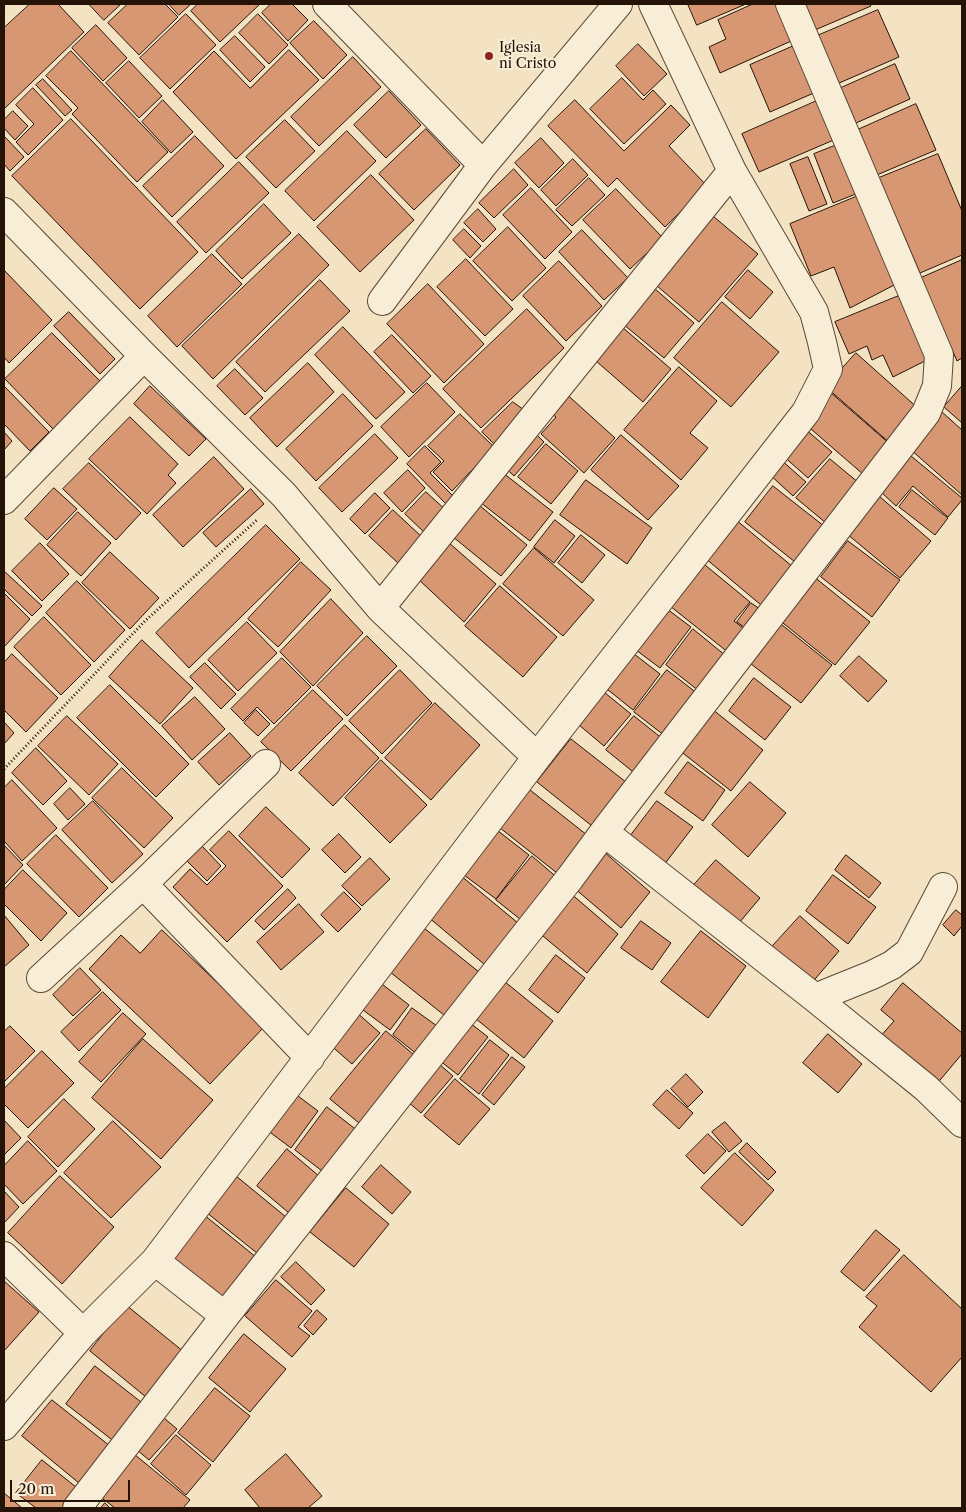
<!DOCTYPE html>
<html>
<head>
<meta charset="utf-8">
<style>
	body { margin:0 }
	#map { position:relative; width:966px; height:1512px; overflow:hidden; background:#f4e3c2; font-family:"Libre Caslon Text",serif }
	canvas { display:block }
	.frame { position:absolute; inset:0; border:5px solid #261308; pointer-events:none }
	.scale { position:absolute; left:10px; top:1480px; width:120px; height:22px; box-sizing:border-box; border:2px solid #261308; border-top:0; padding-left:6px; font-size:15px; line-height:18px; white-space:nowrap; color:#261308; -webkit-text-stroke:4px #f8edd7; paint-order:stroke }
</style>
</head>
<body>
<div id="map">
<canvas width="966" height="1512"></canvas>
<div class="frame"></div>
<div class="scale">20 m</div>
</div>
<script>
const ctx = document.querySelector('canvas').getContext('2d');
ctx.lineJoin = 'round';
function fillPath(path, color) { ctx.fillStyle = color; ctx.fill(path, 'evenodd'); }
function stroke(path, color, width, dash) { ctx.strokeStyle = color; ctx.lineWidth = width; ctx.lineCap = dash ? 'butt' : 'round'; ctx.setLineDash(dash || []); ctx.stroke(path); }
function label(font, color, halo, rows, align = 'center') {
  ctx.font = font + ' "Libre Caslon Text",serif'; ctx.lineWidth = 4; ctx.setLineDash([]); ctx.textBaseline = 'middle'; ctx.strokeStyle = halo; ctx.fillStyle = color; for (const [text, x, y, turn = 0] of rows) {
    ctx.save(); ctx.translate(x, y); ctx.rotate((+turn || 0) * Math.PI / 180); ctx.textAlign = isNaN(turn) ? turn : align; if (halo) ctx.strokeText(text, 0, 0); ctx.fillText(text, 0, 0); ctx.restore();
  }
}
const building = new Path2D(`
	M30,4H58L84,32L4,109V28Z
	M89,4H121L104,20Z
	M128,4H165L178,17L139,55L108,23Z
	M169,4H191L179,15Z
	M198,4H260L220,42L191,11Z
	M271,4H292L308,20L288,41L262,13Z
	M688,4H746L697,25Z
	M753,4H786L800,37L720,73L709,47L726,39L718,20Z
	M796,4H870L871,6L808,33Z
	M878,10L899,57L830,87L810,39Z
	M186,14L216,45L170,89L140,58Z
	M258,14L288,45L269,64L239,33Z
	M314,21L347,55L323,79L290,43Z
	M96,25L127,58L103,81L72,48Z
	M235,36L265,67L250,82L220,50Z
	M803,42L823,89L770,112L750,65Z
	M638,44L667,74L644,96L616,66Z
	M289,50L319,80L236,159L173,92L214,51L250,88Z
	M71,51L168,152L137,182L72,114L78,108L46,76Z
	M353,57L381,87L319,146L291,117Z
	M129,61L162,96L139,118L106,83Z
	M895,64L910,99L856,123L841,88Z
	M622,78L643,100L653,90L666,104L624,144L590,109Z
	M43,79L72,110L65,116L36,85Z
	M33,88L63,120L28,155L16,142L34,124L16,105Z
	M389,91L421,125L386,158L354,125Z
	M163,100L193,132L171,153L142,122Z
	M575,100L624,151L671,105L690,125L669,146L707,186L665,227L617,178L608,187L548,126Z
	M819,100L836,139L759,172L742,134Z
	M916,104L936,150L872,177L853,132Z
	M13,111L28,126L15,140L4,128V120Z
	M71,119L198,252L140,309L12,176Z
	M285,120L315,151L276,188L246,157Z
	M426,129L460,165L414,210L379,174Z
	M347,131L376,161L314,221L285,191Z
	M4,136L24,157L10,171L4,164Z
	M195,136L224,166L172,217L143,186Z
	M541,138L564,163L539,188L515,163Z
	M842,143L861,192L833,203L814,154Z
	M938,154L962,211V255L920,273L879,178Z
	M808,157L827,204L809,211L790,164Z
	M573,159L588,175L556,206L541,190Z
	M239,162L269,193L206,253L177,222Z
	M514,169L528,185L494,218L479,203Z
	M371,175L414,220L360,272L317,227Z
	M589,178L605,195L572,226L556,210Z
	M531,188L572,232L545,259L503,215Z
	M616,189L663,238L630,269L583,220Z
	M863,194L900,282L850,308L834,267L811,276L790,224Z
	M264,204L291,233L242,279L216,251Z
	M478,209L496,229L483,242L464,223Z
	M707,211L758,254L699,322L649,279Z
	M508,227L546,268L512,301L473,261Z
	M464,229L481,246L470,258L453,240Z
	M582,230L628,278L604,300L559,252Z
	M299,234L329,265L213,379L182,346Z
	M212,254L242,284L177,347L148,316Z
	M466,259L513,309L485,336L437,287Z
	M962,260V358L957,361L921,278Z
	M559,261L602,306L566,341L523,296Z
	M4,270L52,320L9,363L4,357Z
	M748,270L773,292L750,319L725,297Z
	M320,280L350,311L265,392L236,362Z
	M646,281L694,323L664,358L617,319Z
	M428,284L484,344L444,383L387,324Z
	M906,293L933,357L893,377L883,355L872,360L867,346L849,354L835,322Z
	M722,302L779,352L731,407L674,358Z
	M527,309L564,348L481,428L443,389Z
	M69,312L115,359L100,374L54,326Z
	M615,321L671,369L643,402L588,354Z
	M343,327L405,392L376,419L315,355Z
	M52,333L101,382L53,429L5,379Z
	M392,335L431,376L413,393L374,352Z
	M856,353L920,410L891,444L826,387Z
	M308,363L334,392L277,447L250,418Z
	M679,367L717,401L690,433L708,448L681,480L624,430Z
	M235,369L263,398L245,415L217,386Z
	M427,383L455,412L409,457L381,427Z
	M4,386L49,432L30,451L4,424Z
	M150,386L206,439L189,456L134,404Z
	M962,386V423L944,407Z
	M562,390L615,438L584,473L541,434L556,417L545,408Z
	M830,392L891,445L864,475L804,423Z
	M343,394L373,426L316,481L286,449Z
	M513,402L524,410L496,446L482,432Z
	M942,412L962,430V495L910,449Z
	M460,414L494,447L452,491L433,472L444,461L428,446Z
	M130,417L178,464L168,475L176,483L147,514L89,459Z
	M530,428L544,442L514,476L500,463Z
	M804,428L832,452L808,478L781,454Z
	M4,432L12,441L4,450Z
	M375,434L398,458L342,512L319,488Z
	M621,435L679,486L648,520L591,470Z
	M546,444L578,471L551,504L518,477Z
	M425,446L441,462L430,473L453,496L446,504L407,464Z
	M911,456L962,498V500L948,517L913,486L896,506L881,492Z
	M214,457L244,489L183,547L153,515Z
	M780,459L806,482L793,496L768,473Z
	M830,459L865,488L832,528L796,498Z
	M89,463L141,513L116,540L63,489Z
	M498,469L553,512L530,541L476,499Z
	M408,470L425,488L402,512L384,493Z
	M586,480L652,528L627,564L560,515Z
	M773,486L829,530L800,566L745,522Z
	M54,488L77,509L47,540L25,519Z
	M251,489L264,504L216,547L203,533Z
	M912,490L948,518L935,535L899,507Z
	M426,492L448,512L426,534L405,514Z
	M375,493L390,508L365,534L350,519Z
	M879,496L931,541L900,578L847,534Z
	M473,500L527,545L501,576L447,532Z
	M393,510L423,538L399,564L369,536Z
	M78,512L111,543L81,576L47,545Z
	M555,520L575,536L554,563L534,547Z
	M736,520L798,571L767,610L705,558Z
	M266,525L300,559L189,668L156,633Z
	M581,535L605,555L582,583L558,563Z
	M848,541L900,580L872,617L821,577Z
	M448,542L496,584L464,622L417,578Z
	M40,543L69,574L42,601L12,571Z
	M534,548L594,600L563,636L503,584Z
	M110,552L159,598L130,629L82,583Z
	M699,560L750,602L734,621L751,634L734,657L665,602Z
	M301,562L331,590L278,647L248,619Z
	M4,571L42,606L32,616L4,589Z
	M813,576L870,622L835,665L778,619Z
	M77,581L125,630L94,662L46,613Z
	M500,586L557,637L523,677L465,626Z
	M4,593L30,619L4,647Z
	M331,599L363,633L313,686L280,652Z
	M751,603L766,613L752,633L737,622Z
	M663,606L691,627L660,668L632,647Z
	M44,617L91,665L61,695L14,647Z
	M777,621L832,665L801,703L746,660Z
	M247,622L277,653L238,691L208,660Z
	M693,629L731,660L704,695L666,665Z
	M367,636L397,666L347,716L317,686Z
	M142,640L193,688L160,724L109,677Z
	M629,650L660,674L633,710L602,685Z
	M12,654L58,698L26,732L4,710V663Z
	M859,656L887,681L868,702L840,676Z
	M282,658L311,687L274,724L257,707L243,721L231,709Z
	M205,663L236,694L221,709L190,677Z
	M400,670L432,703L382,754L349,721Z
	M667,670L702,697L669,739L634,712Z
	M754,678L791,707L765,740L729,711Z
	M110,685L189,764L156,797L77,718Z
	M599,688L631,714L604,746L573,720Z
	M313,690L343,719L291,771L261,742Z
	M195,697L225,729L192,760L162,726Z
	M435,703L480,745L431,800L385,758Z
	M712,709L763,750L731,791L679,750Z
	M256,710L270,724L258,736L244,723Z
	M67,716L118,764L89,795L38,746Z
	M634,716L664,740L637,775L606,750Z
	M4,722L14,733L4,744Z
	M345,725L379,758L333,806L299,773Z
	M230,733L251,756L219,785L198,762Z
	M571,739L631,786L597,830L537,782Z
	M36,748L67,781L43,805L12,773Z
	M381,760L427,805L390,843L345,798Z
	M688,762L725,790L703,821L665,793Z
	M122,768L173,818L144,848L92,798Z
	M12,780L57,828L22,861L4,841V788Z
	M750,782L786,813L748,857L712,825Z
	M525,786L592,839L562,877L495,824Z
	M70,788L85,804L68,820L54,804Z
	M93,801L143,854L112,883L62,830Z
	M657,801L693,827L660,870L625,843Z
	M266,807L310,849L282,878L239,836Z
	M493,827L529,855L496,899L460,872Z
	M229,831L283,886L227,942L173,887L190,869L207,885L226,866L210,850Z
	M339,834L361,857L345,873L322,850Z
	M56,835L108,888L79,917L27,864Z
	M4,845L23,865L4,885Z
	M202,846L221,866L207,881L187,861Z
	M603,851L650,892L621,928L573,887Z
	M846,855L881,883L869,898L835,870Z
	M532,856L560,880L525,923L496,900Z
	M370,858L390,879L362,906L342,886Z
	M716,860L760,898L739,923L694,885Z
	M23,870L67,913L41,941L4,904V890Z
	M460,875L524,928L491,970L427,916Z
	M833,875L876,907L848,944L806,911Z
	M288,889L296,898L264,930L255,921Z
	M344,892L361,909L338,932L321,915Z
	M569,892L618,934L587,973L537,931Z
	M299,904L324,932L281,970L257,942Z
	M956,910L962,915V926L954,936L943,925Z
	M4,915L29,945L4,967Z
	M800,916L839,951L810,985L770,949Z
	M641,921L671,943L652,970L621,948Z
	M419,924L484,976L449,1019L385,968Z
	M162,930L264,1027L210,1084L89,969L121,935L140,953Z
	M701,931L746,966L708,1018L661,982Z
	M556,955L585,978L558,1013L529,990Z
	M80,968L101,990L73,1016L53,995Z
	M378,981L409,1005L390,1030L359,1007Z
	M504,981L553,1021L524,1058L475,1018Z
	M903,983L962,1033V1054L935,1086L879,1038L894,1021L881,1010Z
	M103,992L121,1010L79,1051L61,1032Z
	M412,1008L444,1031L423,1059L393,1035Z
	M355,1011L380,1033L352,1064L328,1043Z
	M123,1013L146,1034L101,1082L79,1062Z
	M470,1023L488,1037L458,1075L439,1060Z
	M10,1026L35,1051L4,1082V1032Z
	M386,1031L421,1061L365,1128L330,1099Z
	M828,1034L862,1064L838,1093L803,1063Z
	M143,1039L213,1100L161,1159L92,1098Z
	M490,1040L509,1055L479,1094L460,1079Z
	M42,1051L74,1083L28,1128L4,1104V1089Z
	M512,1057L525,1067L494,1105L482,1095Z
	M439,1064L453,1076L421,1113L407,1101Z
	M686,1074L703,1092L688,1107L671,1089Z
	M455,1079L490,1109L459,1145L424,1116Z
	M290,1090L318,1111L291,1148L263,1127Z
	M667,1090L693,1113L679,1129L653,1105Z
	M64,1099L95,1129L58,1167L28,1137Z
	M327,1107L363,1135L331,1178L295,1150Z
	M4,1120L21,1138L4,1155Z
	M113,1121L161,1167L111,1218L64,1173Z
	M725,1122L742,1141L729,1152L712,1132Z
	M708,1134L726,1151L704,1174L686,1156Z
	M28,1141L57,1171L23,1204L4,1184V1166Z
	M747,1143L776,1172L768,1180L739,1152Z
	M287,1149L326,1182L295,1218L257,1186Z
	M735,1153L774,1190L742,1226L701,1188Z
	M381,1165L411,1192L392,1214L362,1187Z
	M230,1171L292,1222L263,1258L201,1208Z
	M60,1176L114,1227L62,1284L8,1233Z
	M346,1188L389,1224L354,1267L310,1232Z
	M4,1191L19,1207L4,1223Z
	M198,1210L262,1262L227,1305L163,1253Z
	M876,1230L900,1250L864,1291L841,1272Z
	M904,1255L962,1309V1357L931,1392L859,1327L877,1306L866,1297Z
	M296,1262L325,1290L311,1305L281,1277Z
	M276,1280L312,1311L298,1327L310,1336L292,1357L245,1316Z
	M4,1281L39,1312L4,1351Z
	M126,1305L189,1356L152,1402L90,1351Z
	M317,1310L327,1319L313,1335L304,1326Z
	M244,1334L286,1369L250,1412L209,1378Z
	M95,1366L150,1409L120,1446L66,1404Z
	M215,1388L250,1416L213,1462L178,1433Z
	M52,1400L115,1450L85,1488L22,1436Z
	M164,1418L177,1429L149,1460L136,1449Z
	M176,1435L211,1465L186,1495L151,1464Z
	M134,1454L190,1500L183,1508H115L99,1496Z
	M286,1454L322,1496L308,1508H260L245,1490Z
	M42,1460L81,1491L67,1508H36L16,1493Z
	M4,1493L22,1508H4Z
	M105,1503L110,1508H101Z`);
fillPath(building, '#d79772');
stroke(building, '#261308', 1);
const minor = new Path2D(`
	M327,4L483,165
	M4,212L144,356L284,495L380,608L537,757
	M382,301L483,165L618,4
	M4,500L144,356
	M380,608L732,171
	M604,832L815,998L926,1088L962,1123
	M143,884L266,764
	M41,978L143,884L310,1058
	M815,998L872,975L892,965L909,952L943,887
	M4,1256L83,1333
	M155,1261L225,1316
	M4,1426L83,1333L155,1261L537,757L806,412L828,369L822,342L814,312L732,171L653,4
	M77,1508L225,1316L570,878L604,832L926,413L937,386L939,355L790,4`);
stroke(minor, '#5a4736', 30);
stroke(new Path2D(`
	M4,769L145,621L258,519`), '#261308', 3, [1, 2.5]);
stroke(minor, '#f8edd7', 28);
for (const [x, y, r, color] of [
	[489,56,5,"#8f2418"]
]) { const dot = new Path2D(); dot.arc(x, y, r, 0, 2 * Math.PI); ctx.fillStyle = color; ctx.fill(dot); stroke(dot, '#f8edd7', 2); }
label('14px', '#261308', '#f8edd7', [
	["Iglesia",499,48],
	["ni Cristo",499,64]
], 'left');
</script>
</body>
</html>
